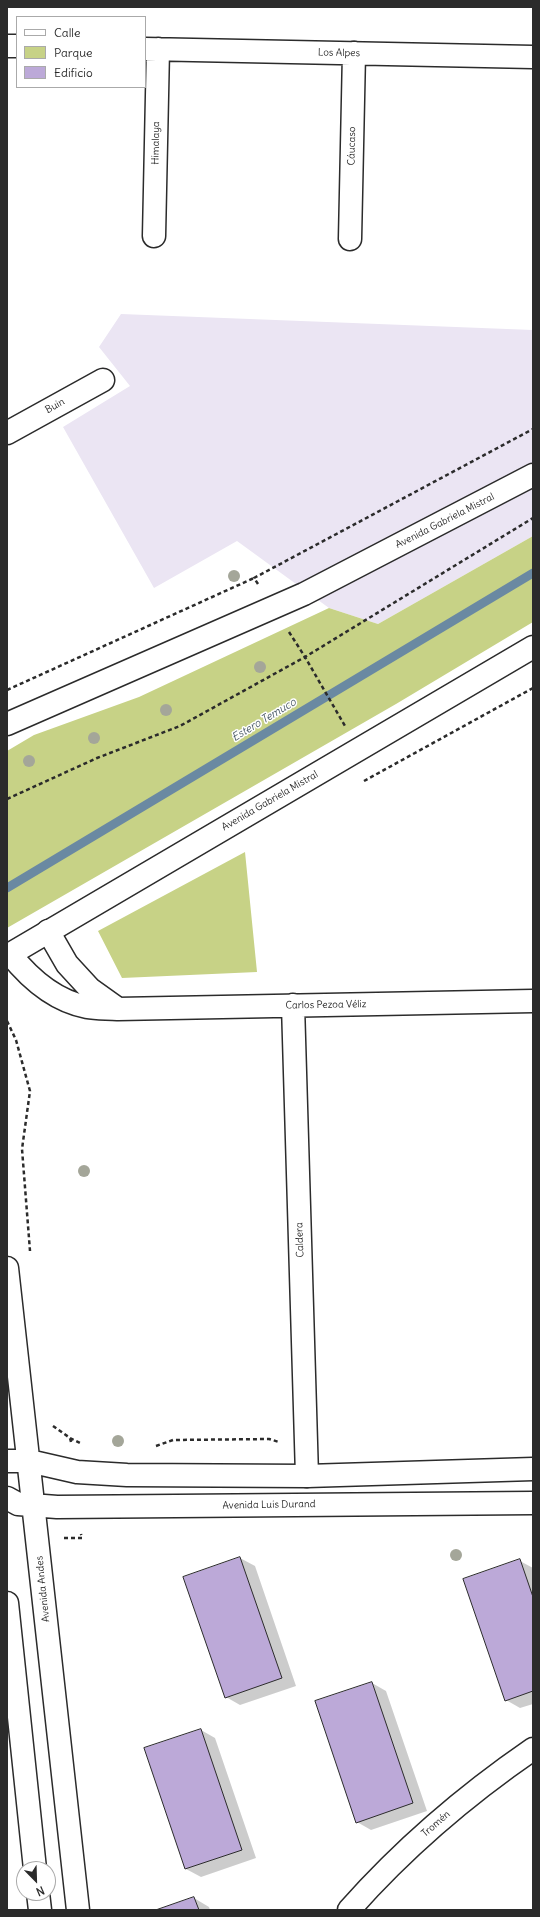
<!DOCTYPE html>
<html>
<head>
<meta charset="utf-8">
<style>
	body { margin:0 }
	#map { position:relative; width:540px; height:1917px; overflow:hidden; background:#fff; font-family:Delius,sans-serif }
	canvas { display:block }
	.frame { position:absolute; inset:0; border:8px solid #2b2b2b; pointer-events:none }
	.legend { position:absolute; left:16px; top:16px; width:130px; height:72px; box-sizing:border-box; background:#fff; border:1px solid #aaa; margin:0; padding:5px 7px; list-style:none; font-size:12px; color:#2b2b2b }
	.legend li { display:flex; align-items:center; gap:8px; height:20px }
	.legend b { width:20px; border:1px solid #aaa }
	.north { position:absolute; left:16px; top:1861px; width:40px; height:40px; box-sizing:border-box; background:#fff; border:1px solid #aaa; border-radius:50%; rotate:157deg; font-size:11px; font-weight:700; line-height:16px; text-align:center; color:#2b2b2b }
	.north::after { content:''; display:block; margin:auto; width:14px; height:18px; background:#2b2b2b; clip-path:polygon(50% 0,100% 100%,50% 72%,0 100%) }
</style>
</head>
<body>
<div id="map">
<canvas width="540" height="1917"></canvas>
<div class="frame"></div>
<ul class="legend">
<li><b style="height:5px;background:#fff"></b>Calle</li>
<li><b style="height:11px;background:#c7d286"></b>Parque</li>
<li><b style="height:11px;background:#bca9d8"></b>Edificio</li>
</ul>
<div class="north">N</div>
</div>
<script>
const ctx = document.querySelector('canvas').getContext('2d');
ctx.lineJoin = 'round';
function fillPath(path, color) { ctx.fillStyle = color; ctx.fill(path, 'evenodd'); }
function stroke(path, color, width, dash) { ctx.strokeStyle = color; ctx.lineWidth = width; ctx.lineCap = dash ? 'butt' : 'round'; ctx.setLineDash(dash || []); ctx.stroke(path); }
function label(font, color, halo, rows, align = 'center') {
  ctx.font = font + ' Delius,sans-serif'; ctx.lineWidth = 3; ctx.setLineDash([]); ctx.textBaseline = 'middle'; ctx.strokeStyle = halo; ctx.fillStyle = color; for (const [text, x, y, turn = 0] of rows) {
    ctx.save(); ctx.translate(x, y); ctx.rotate((+turn || 0) * Math.PI / 180); ctx.textAlign = isNaN(turn) ? turn : align; if (halo) ctx.strokeText(text, 0, 0); ctx.fillText(text, 0, 0); ctx.restore();
  }
}
fillPath(new Path2D(`
	M121,314L533,330V536L378,624L329,608L237,541L154,588L63,427L130,386L99,347Z`), '#ebe5f3');
fillPath(new Path2D(`
	M533,536V622L396,704L7,928V751L34,735L139,697L329,608L378,624Z
	M245,852L257,972L122,978L98,931Z`), '#c7d286');
fillPath(new Path2D(`
	M240,1558L255,1566L296,1686L240,1705L226,1697L184,1577Z
	M520,1561L533,1568V1704L520,1708L506,1700Z
	M372,1683L386,1691L427,1811L371,1830L357,1822Z
	M201,1730L215,1738L256,1858L201,1877L186,1869L145,1749Z
	M194,1898L209,1907L210,1910H159Z`), '#0003');
stroke(new Path2D(`
	M7,888L533,573`), '#6a89a2', 9);
const building = new Path2D(`
	M240,1557L282,1678L225,1698L183,1577Z
	M520,1559L533,1597V1691L505,1701L463,1579Z
	M372,1682L413,1803L356,1823L315,1701Z
	M201,1729L242,1850L185,1869L144,1748Z
	M194,1897L199,1910H156Z`);
fillPath(building, '#bca9d8');
stroke(building, '#2b2b2b', 1);
const street = new Path2D(`
	M7,46H17
	M145,49L533,57
	M154,236L158,49
	M350,239L354,53
	M7,433L103,380
	M7,724L304,594L533,475
	M48,931L67,964L90,989L118,1009
	M10,954C30,979 55,1001 87,1007C97,1009 108,1008 118,1009L533,1001
	M293,1005L307,1476`);
const secondary = new Path2D(`
	M7,956L533,647
	M7,1268L78,1910
	M7,1461H29L77,1472L127,1475L307,1476L533,1469
	M7,1498L18,1504L57,1507L533,1503
	M7,1603L35,1869
	M38,1893L40,1910
	M349,1910C403,1849 466,1795 533,1749`);
stroke(street, '#2b2b2b', 25);
stroke(secondary, '#2b2b2b', 25);
stroke(new Path2D(`
	M258,584L254,578L533,429
	M289,632L305,657L533,518
	M7,690L254,578
	M364,781L533,688
	M7,799L97,758L180,726L305,657L345,726
	M7,1021L16,1040L30,1091L22,1149L30,1251
	M53,1426L70,1438L71,1442
	M70,1438L80,1443
	M156,1446L173,1440L269,1439L279,1442
	M64,1538H82L81,1534`), '#2b2b2b', 2.5, [4, 3]);
stroke(street, '#fff', 22);
stroke(secondary, '#fff', 22);
ctx.fillStyle = '#a4a699';
for (const [x, y] of [
	[234,576],
	[260,667],
	[166,710],
	[94,738],
	[29,761],
	[84,1171],
	[118,1441],
	[456,1555]
]) { ctx.beginPath(); ctx.arc(x, y, 6, 0, 2 * Math.PI); ctx.fill(); }
label('10px', '#2b2b2b', '#fff', [
	["Los Alpes",339,53,1],
	["Himalaya",156,143,-89],
	["Cáucaso",352,146,-89],
	["Buin",55,406,-29],
	["Avenida Gabriela Mistral",445,521,-27],
	["Avenida Gabriela Mistral",270,801,-30],
	["Carlos Pezoa Véliz",326,1005,-1],
	["Caldera",300,1240,-92],
	["Avenida Luis Durand",269,1505,-1],
	["Avenida Andes",43,1589,-96],
	["Tromén",436,1824,-41]
]);
label('italic 11px', '#4a5a66', '#fff', [
	["Estero Temuco",264,720,-31]
]);
</script>
</body>
</html>
